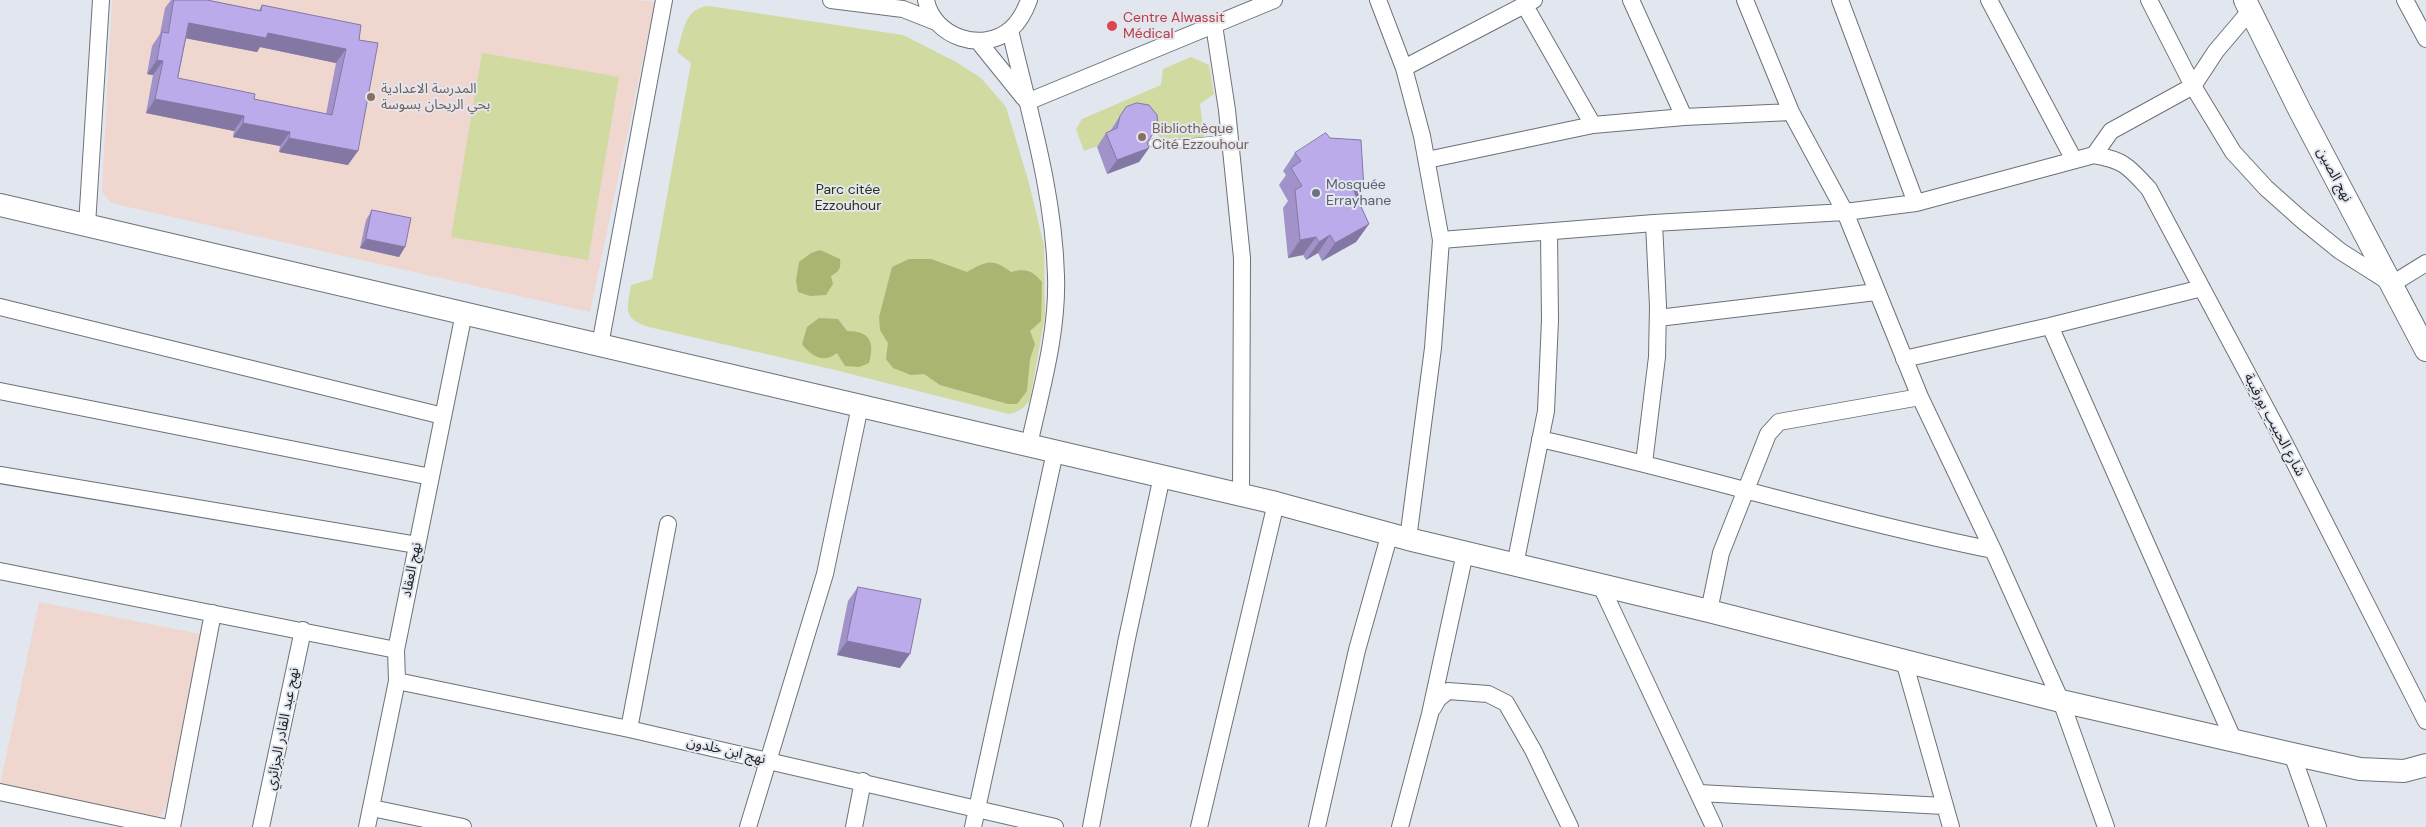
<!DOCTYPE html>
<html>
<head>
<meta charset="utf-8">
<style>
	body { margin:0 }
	canvas { display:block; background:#e1e6ef }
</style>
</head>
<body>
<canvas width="2426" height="827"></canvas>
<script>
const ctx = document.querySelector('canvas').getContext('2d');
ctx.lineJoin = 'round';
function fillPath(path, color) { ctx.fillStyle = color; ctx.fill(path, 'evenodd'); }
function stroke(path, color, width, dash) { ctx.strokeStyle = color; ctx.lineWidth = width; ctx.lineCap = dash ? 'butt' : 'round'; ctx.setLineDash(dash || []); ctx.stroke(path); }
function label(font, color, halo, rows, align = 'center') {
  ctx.font = font + ' "DM Sans","Noto Sans Arabic",sans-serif'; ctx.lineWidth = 4; ctx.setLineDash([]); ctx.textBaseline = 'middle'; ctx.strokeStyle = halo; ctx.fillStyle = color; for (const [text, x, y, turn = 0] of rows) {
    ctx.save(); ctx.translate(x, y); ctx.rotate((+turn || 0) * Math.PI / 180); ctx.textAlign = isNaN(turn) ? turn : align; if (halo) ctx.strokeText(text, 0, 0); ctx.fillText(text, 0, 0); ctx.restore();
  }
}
fillPath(new Path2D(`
	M112,0H637L655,2L590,312L111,203L102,192Z
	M39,602L200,634L167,804L161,816L149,817L0,785Z`), '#efd6ce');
fillPath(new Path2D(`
	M709,6L903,35L956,62L981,78L1006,107L1029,183L1044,246L1045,316L1030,400C1024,408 1019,412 1009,414L831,369L649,327C622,318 627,310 631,285L652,279L691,63L677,52C684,31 684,8 709,6Z
	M482,53L619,77L588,260L451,237Z
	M1191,57L1209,65L1214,94L1200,104L1204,137L1162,139L1139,119L1117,121L1110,130L1109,142L1084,151L1076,129L1082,119L1161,85L1163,69Z`), '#d0daa1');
fillPath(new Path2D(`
	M820,250L840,259C841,268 840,271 831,276L833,284L826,295L810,296L798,292L796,281L799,262L811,253Z
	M909,259H931L967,272C987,261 992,258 1011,272C1026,268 1032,270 1042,282L1041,321L1030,331L1035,344L1030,359L1027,391L1017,404H1008L940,385L924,374L911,375L893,368L886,359L888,343L880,330L879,317L892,267Z
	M819,318L838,319L847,331C870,331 875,342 869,363L859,367L845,366L837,353C823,364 811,356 802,344L807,327Z`), '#abb572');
const lane = new Path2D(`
	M1153,143L1166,145L1230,139`);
const street = new Path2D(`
	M831,0L903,9L936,22
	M926,0C933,37 983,54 1011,29C1020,21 1025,11 1029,0
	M1378,0L1404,68L1422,136L1441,240L1433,348L1408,539
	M1631,0L1684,117
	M1745,0L1791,112L1845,212L1920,397L1993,550L2061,701L2106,827
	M1840,0L1916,203
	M1989,0L2074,160
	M2149,0L2193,86L2233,152L2266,188L2303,221L2340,251L2392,284L2426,263
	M2405,0L2426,39
	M1524,4L1593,125
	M1214,25L1227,110L1242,258L1241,495
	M1010,30C1029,111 1054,193 1056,276C1058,333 1041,390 1029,445
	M978,41L1024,98
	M1404,68L1534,0
	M1027,102L1274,0
	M2094,155C2124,160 2129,167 2149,189L2284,442L2426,721
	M1427,160L1593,125L1684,117L1791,112
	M87,225L101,0
	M1441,240L1654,223L1845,212L1916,203L2094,155L2111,131L2193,86L2216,51L2250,11
	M0,307L443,416
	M1658,318L1876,292
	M2050,326L2234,741
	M600,345L664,0
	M1904,359L2050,326L2202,288
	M0,391L431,477
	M1540,439C1692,473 1841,519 1993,550
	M1644,463L1657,357L1658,306L1654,223
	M0,475L417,545
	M1515,565L1546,411L1550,320L1549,232
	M0,571L396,650
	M1601,586L1714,827
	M1709,611L1721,553L1768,434L1779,422L1920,397
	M1904,661L1951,827
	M397,681L629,729L1055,827
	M1433,708L1438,699L1448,691L1488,694L1506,703L1533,750L1570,827
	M629,729L668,524
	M2292,754L2318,827
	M0,792L163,827
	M1699,793L1944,806
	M372,808L463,827
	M172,827L213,613
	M261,827L303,630
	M367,827L397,681L396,650L464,313
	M748,827L825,574L860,406
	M854,827L863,781
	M973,827L1055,452
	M1091,827L1126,643L1162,476
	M1199,827L1276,503
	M1317,827L1357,650L1390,533
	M1400,827L1430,714L1465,553`);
const secondary = new Path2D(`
	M2245,0L2299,109L2426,350
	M0,205L1276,503L1408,539L1709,611L2061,701L2292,754L2360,769L2404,771L2426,765`);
stroke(lane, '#6d7279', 9);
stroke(street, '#6d7279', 18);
stroke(secondary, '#6d7279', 24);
stroke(lane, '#fff', 8);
stroke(street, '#fff', 16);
stroke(secondary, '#fff', 22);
fillPath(new Path2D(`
	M171,0H207L259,10L262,5L359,40L348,165L279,152L280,146L233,137L234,131L146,113L153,75L147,74L152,46L160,34L165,8ZM186,38L257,52L260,47L336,63L326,114L254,99L178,78Z
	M1126,107L1147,143L1149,148L1139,162L1107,174L1097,147L1106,133L1110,131Z
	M1295,153L1357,199L1369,224L1356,242L1322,261L1318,253L1306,260L1303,255L1288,258L1283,208L1288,201L1279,185L1286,175L1283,171Z
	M372,210L405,247L399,257L360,248L366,220Z
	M858,587L900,668L837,655L848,601Z`), '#a193c9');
fillPath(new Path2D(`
	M189,23L268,33L346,49L336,63L260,47L257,52L179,37Z
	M157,60L163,61L153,75L147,74Z
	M155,99L244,116L234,131L146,113Z
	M243,123L290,132L280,146L233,137Z
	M289,138L358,151L348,165L279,152Z
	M1149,148L1139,162L1107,174L1117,160Z
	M1364,189L1351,207L1354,191Z
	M1369,224L1356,242L1322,261L1335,243Z
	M1330,235L1318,253L1306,260L1319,242Z
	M1316,237L1303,255L1288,258L1300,240Z
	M366,239L405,247L399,257L360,248Z
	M847,641L910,654L900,668L837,655Z`), '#8378a4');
const building = new Path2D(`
	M174,0H207L261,11L262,5L361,25L359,40L378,43L358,151L289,138L290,132L243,123L244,116L155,99L163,61L157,60L162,32L168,33ZM189,23L266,38L268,33L346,49L332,115L254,99L255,94L178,78Z
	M1137,103L1149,105L1157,115L1158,126L1147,143L1149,148L1117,160L1106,133L1117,128L1120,116L1126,107Z
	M1326,133L1330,138L1361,140L1364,189L1354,191L1369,224L1335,243L1330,235L1319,242L1316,237L1300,240L1295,190L1302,186L1291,168L1301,161L1295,153Z
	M372,210L411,218L405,247L366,239Z
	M858,587L921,599L910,654L847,641Z`);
fillPath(building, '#bbabea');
stroke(building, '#8378a4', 1);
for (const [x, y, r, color] of [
	[1112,26,6,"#e0444e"],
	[371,97,5,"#8d6e63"],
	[1142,137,5,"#8d6e63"],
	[1316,193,5,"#6b7280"]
]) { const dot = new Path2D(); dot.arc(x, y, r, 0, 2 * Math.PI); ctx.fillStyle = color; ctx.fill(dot); stroke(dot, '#e1e6ef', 2); }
label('14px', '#be3a42', '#e1e6ef', [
	["Centre Alwassit",1123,18],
	["Médical",1123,34]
], 'left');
label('14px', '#785e54', '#e1e6ef', [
	["المدرسة الاعدادية",381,89],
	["بحي الريحان بسوسة",381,105],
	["Bibliothèque",1152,129],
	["Cité Ezzouhour",1152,145]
], 'left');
label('14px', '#212326', '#e1e6ef', [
	["نهج الصين",2334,175,62],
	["شارع الحبيب بورقيبة",2274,425,62],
	["نهج العقاد",412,570,-79],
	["نهج عبد القادر الجزائري",283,729,-79],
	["نهج ابن خلدون",726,751,13]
]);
label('14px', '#5b616d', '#e1e6ef', [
	["Mosquée",1326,185],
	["Errayhane",1326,201]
], 'left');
label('14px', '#2d3113', '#e1e6ef', [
	["Parc citée",848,190],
	["Ezzouhour",848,206]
]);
</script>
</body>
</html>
